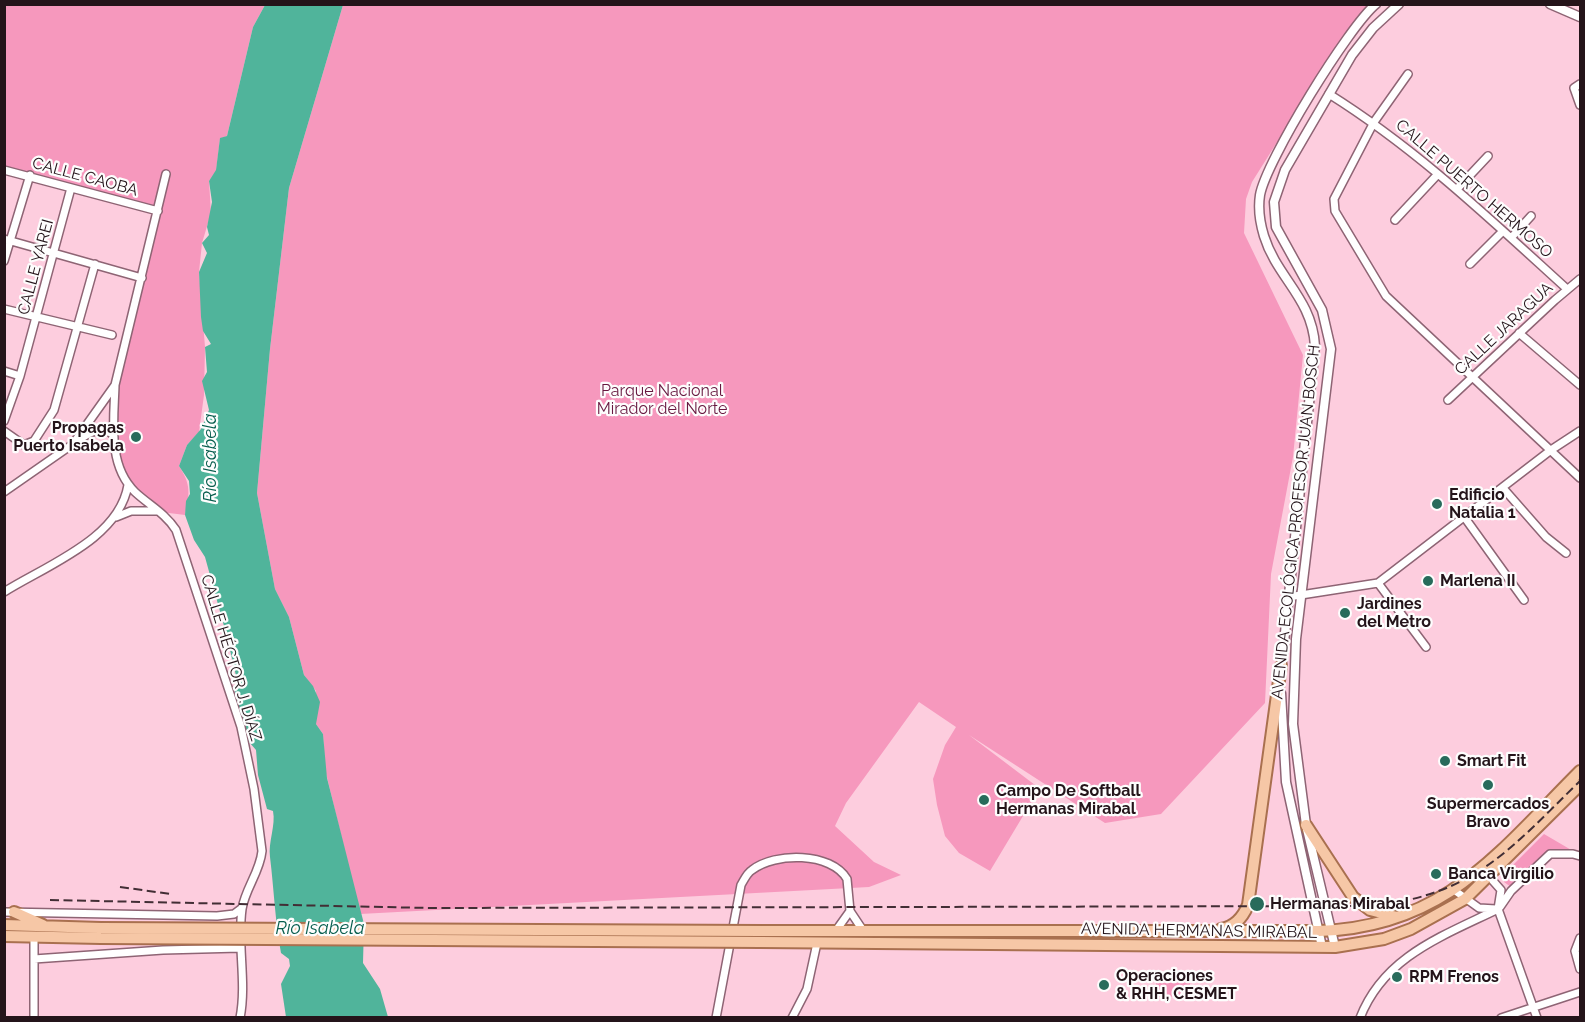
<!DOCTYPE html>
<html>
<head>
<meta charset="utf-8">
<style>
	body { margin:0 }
	#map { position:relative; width:1585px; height:1022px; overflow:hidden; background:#fdcdde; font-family:Raleway,sans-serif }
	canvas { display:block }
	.frame { position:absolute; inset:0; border:6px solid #24141a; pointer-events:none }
</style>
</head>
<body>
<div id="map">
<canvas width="1585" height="1022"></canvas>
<div class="frame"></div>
</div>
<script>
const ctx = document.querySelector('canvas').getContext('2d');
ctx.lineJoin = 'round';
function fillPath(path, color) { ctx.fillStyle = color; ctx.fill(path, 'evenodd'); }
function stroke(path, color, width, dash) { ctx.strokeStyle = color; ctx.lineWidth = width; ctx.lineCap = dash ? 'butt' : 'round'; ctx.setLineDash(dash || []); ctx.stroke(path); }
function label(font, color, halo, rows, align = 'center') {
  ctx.font = font + ' Raleway,sans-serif'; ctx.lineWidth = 4.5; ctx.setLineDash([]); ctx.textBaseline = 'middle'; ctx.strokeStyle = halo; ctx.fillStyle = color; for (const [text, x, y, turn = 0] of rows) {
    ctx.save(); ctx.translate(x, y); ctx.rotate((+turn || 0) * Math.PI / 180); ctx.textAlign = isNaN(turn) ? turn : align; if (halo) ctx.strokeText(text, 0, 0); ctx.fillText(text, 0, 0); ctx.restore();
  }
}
fillPath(new Path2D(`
	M5,5H265L253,27L227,136L220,139L216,171L209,181L211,213L202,243L199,272L205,347L204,395L199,432L187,445L179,466C191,484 190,494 185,515L161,512L128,485L113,435L115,385L158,211L5,171Z
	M343,5H1370L1340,42L1252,182L1246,199L1244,233L1303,355L1293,457L1271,574L1265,703L1161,814L1105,823L969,735L1035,785V796L990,871L959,853L945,836L937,805L933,779L945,745L956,727L919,702L846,803L835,826L874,862L901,875L869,887L360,914L325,769L323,734L316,724V691L304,675L289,617L275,589L257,493L270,349L289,188Z
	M1544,834L1573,851H1554L1511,887L1504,882V874Z
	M1190,977V996L1156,997V978Z`), '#f698bd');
fillPath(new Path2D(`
	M265,5H343L289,188L270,349L257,493L275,589L289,617L304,675L313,686L320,702L316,724L323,734L327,778L364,924L363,963L380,989L388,1017H286L281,984L290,966L289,959L281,953C275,921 274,890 270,857C268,842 276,825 273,811L267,809L258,775L256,750L244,736L234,696L237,680L227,637L205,557L194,540L185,515L186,501L190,494L189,481L179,466L187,445L201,429L209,410L202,381L207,372L205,347L211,344L203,331L201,317L199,272L207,253L202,243L209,235L207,227L212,202L209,181L216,170L220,138L227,136L253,27Z`), '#50b49b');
const minor = new Path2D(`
	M1408,74L1374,122L1334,199L1335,211L1386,296L1580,478
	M1580,84L1574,88L1580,105
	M1329,94C1417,149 1491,220 1567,289
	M4,170L158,211
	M1457,189L1488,156
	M1395,220L1438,174
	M1511,238L1531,216
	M4,239L142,278
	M4,261L30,175
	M1470,264L1503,231
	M4,309L112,335
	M1519,333L1580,385
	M4,371L20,376
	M115,385C114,420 107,465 135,492C149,505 165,513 176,530L241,727L254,789L262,851C260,872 245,889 242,909C237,945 247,982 240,1018
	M1448,400L1555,300L1580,279
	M4,421L20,376L71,188
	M4,431L24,445L34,441L54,410L95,264
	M80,439C91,432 102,425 113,435
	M1503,488L1546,537L1566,553
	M4,492L73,444L115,385L166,174
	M116,517L131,511H158
	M1465,518L1524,600
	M1378,583L1426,647
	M4,592C47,565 119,539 128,485
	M1288,597L1378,583L1551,450L1580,431
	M1486,873L1501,890L1498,909L1537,1018
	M1454,890L1479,908L1496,909
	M1500,907L1511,891L1550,854H1573L1580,856
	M4,912L217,916L234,914L242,908
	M835,932L850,911
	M34,937V1018
	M1580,938L1575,951L1580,969
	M34,959L163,950L240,948
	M716,1018L741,885C744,880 747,873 752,870C775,852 831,852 847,879L850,911L864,932
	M792,1018L807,989L817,943
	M1360,1018C1384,956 1443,936 1498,909
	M1501,1018L1580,992`);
const tertiary = new Path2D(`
	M1550,4L1580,17
	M1281,671L1315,346C1312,298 1277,278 1264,236C1260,223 1258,208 1260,195C1266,161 1349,26 1376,4
	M1281,693L1286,782L1322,947
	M1335,947L1306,825L1293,724L1296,639L1331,349L1322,310L1276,227L1274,202L1285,170L1352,55L1373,28L1399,4`);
const primary = new Path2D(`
	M1306,825L1353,897L1370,910L1397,917
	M14,912L43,925
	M4,925L101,928
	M1221,929C1234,927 1243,917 1248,905L1281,666
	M761,931H1319C1445,927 1498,853 1580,771
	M4,936L101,938
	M761,942L1335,947L1384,939L1411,929L1465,899L1580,785`);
stroke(minor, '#8e6474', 10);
stroke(tertiary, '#8e6474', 11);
stroke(primary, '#a9704f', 14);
stroke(minor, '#fff', 7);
stroke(tertiary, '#fff', 8);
stroke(primary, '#f6c7a6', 10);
stroke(new Path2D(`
	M120,887L171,894
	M50,900L430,908L1371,906C1475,895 1510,849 1580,781`), '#422e35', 2, [9, 4.5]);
const primaryBridge = new Path2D(`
	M101,928L761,931
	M101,938L761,942`);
stroke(primaryBridge, '#a9704f', 14, []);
stroke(primaryBridge, '#f6c7a6', 10);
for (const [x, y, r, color] of [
	[136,437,6,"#286b5b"],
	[1437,504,6,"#286b5b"],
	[1428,581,6,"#286b5b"],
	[1345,613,6,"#286b5b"],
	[1445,761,6,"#286b5b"],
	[1488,785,6,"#286b5b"],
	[984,800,6,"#286b5b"],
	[1436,874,6,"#286b5b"],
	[1257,904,8,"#286b5b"],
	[1397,977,6,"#286b5b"],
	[1104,985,6,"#286b5b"]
]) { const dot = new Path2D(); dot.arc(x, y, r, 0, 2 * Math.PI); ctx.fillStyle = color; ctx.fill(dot); stroke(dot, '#fdfdfd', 2); }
label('16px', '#24141a', '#fdfdfd', [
	["CALLE CAOBA",85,177,15],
	["CALLE PUERTO HERMOSO",1474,189,41],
	["CALLE YAREI",36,267,-75],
	["CALLE JARAGUA",1504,329,-43],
	["AVENIDA ECOLÓGICA PROFESOR JUAN BOSCH",1296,522,-84],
	["CALLE HÉCTOR J. DÍAZ",231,658,73],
	["AVENIDA HERMANAS MIRABAL",1199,931,1]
]);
label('16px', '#67173f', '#fdfdfd', [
	["Parque Nacional",662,391],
	["Mirador del Norte",662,409]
]);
label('bold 16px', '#24141a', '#fdfdfd', [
	["Propagas",124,428,"right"],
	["Puerto Isabela",124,446,"right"],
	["Edificio",1449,495],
	["Natalia 1",1449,513],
	["Marlena II",1440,581],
	["Jardines",1357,604],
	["del Metro",1357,622],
	["Smart Fit",1457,761],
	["Campo De Softball",996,791],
	["Hermanas Mirabal",996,809],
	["Supermercados",1488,804,"center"],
	["Bravo",1488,822,"center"],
	["Banca Virgilio",1448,874],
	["Hermanas Mirabal",1270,904],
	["Operaciones",1116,976],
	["& RHH, CESMET",1116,994],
	["RPM Frenos",1409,977]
], 'left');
label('italic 18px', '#085e4e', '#fdfdfd', [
	["Río Isabela",211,458,-90],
	["Río Isabela",320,929]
]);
</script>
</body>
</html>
